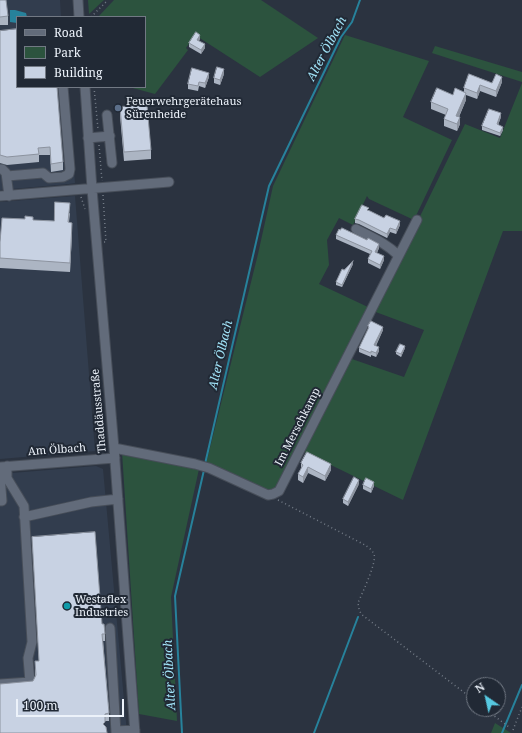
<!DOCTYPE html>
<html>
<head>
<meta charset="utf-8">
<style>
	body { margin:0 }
	#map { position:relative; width:522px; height:733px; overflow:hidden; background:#2b3340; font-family:"Noto Serif",serif }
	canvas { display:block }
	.legend { position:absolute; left:16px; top:16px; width:130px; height:72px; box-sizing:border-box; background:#212935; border:1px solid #727984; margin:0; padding:5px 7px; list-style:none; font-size:12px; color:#ecf2fa }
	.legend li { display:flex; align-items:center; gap:8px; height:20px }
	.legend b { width:20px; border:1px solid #727984 }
	.north { position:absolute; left:466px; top:677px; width:40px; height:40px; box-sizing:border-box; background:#212935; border:1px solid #727984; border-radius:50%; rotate:326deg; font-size:11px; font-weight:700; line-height:16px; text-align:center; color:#ecf2fa }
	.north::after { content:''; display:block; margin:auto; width:14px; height:18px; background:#56c9e1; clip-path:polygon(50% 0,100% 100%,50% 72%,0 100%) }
	.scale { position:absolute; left:16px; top:699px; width:108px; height:18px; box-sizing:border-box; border:2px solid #ecf2fa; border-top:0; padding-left:5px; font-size:12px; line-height:14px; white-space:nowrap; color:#ecf2fa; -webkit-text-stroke:3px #212935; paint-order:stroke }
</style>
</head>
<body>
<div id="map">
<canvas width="522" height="733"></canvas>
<ul class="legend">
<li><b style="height:5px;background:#626b7a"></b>Road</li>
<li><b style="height:11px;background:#2c533e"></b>Park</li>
<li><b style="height:11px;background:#c8d2e3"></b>Building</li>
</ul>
<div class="north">N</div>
<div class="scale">100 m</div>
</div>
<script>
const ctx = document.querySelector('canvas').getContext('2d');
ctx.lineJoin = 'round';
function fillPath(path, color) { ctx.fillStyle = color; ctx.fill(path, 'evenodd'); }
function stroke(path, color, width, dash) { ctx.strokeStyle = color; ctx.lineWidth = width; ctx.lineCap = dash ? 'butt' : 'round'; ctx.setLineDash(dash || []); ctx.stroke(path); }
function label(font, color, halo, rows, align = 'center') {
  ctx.font = font + ' "Noto Serif",serif'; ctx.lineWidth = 4; ctx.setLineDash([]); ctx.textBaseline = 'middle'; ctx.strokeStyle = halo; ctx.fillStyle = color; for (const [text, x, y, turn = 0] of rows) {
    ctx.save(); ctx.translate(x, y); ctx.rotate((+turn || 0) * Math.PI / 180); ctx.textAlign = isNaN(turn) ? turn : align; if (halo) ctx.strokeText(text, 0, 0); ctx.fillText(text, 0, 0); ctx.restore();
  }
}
fillPath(new Path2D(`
	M0,0H60L61,17H17V87H67L75,183L69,184L0,190Z
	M75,196L95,451L0,459V202Z
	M96,466L103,469L127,733H0V474Z`), '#323d4e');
fillPath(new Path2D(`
	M88,0H104L89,14Z
	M114,0H261L318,38L260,77L195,35L186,48L188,50L155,94L129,87H145V17H98Z
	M345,35L429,61L403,117L452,140L414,220L369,199L367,196L353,225L339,218L327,240L329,265L319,284L370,308L277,488L268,492L206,464L258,254L273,186Z
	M435,46L522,72V82L432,53Z
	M522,83V231H503L403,500L302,451L349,358L404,377L424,330L373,311L386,286L465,124L500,138Z
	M122,452L199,469L171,597L177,721L139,714Z
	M495,723L511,733H491Z`), '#2c533e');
fillPath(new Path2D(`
	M10,10H15L26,13L27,17H17V23L10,22Z`), '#27829b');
stroke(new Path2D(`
	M205,464L269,186L341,37L352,22L360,0
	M182,733L175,596L204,470
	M314,733L358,617
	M502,733L522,685`), '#27829b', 2);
const minor = new Path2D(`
	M78,0L79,17
	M85,87L92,189L114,448L135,733
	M107,115L112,163
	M88,138L110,136
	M0,169H2L6,173L9,196
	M7,176L43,173L49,178L63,177L69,174L70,169L63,87
	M0,196L169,182
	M356,229C371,237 386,243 398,255
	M114,448L195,464L209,468L268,495L273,494L279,491L417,220
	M0,467L115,458
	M0,475L2,501H0
	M24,517L91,502L118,499
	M110,628L116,733
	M0,684L30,682L28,658L32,642L24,506L7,478V466
	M116,731L135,730`);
stroke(minor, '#474e59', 11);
stroke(new Path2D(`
	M91,17L108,0
	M94,87L98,129
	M147,112L156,111
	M99,145L102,181
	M103,195L106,242H103
	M81,197L85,209
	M278,500L365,545C368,547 372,550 374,554C377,563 362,593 358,603L359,609L361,614L474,700
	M485,709L509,727
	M513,730L522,707`), '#747c87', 1.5, [1, 3]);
stroke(minor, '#626b7a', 9);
fillPath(new Path2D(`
	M0,0L8,16V25H0Z
	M0,31L17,87L63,162V170L51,172L50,155H39V162L7,165L0,163Z
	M200,39L199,41L205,48L201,54L189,47V43Z
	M224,74L220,85L214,83V78Z
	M469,74L492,83L502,82L496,97L480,91L477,99L466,95V100L459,117L460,124L457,131L444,126V119L446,115L431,109V102L453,95L464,92V88Z
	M209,77L205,88L199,86L198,91L188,89V84Z
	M120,107L151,150V159L124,161L120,116Z
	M501,117L498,125L503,130L500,136L482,130V126Z
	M369,211L400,225L396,234L390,232L387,238L359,224L355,223V219Z
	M70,213L69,222L72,232L70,272L0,268V242L33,220L54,221Z
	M336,235L379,248L377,253L384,260L380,269L368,263V259L370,254L336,239Z
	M353,264L342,287L336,285V282L344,270Z
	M368,326L383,330L376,346L379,351L376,357L371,355V357L359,352V348L368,330Z
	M405,348L401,357L396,354V352Z
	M301,463L331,470L325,481L308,473L303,483L298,480V474L301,469Z
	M359,484L348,506L343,503V499Z
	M363,485L374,486L371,493L363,489Z
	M32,537L102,624L105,634V641H103L109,713V721H105L33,681L35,676V661H39Z`), '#acb5c3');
fillPath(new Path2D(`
	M200,35V39L197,44V40Z
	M205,44V48L201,54V50Z
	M224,69V74L220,85V80Z
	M209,73V77L205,88V83Z
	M502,77V82L496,97V91Z
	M480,85V91L477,99V93Z
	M466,93V100L456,123V116Z
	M501,113V117L497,128V124Z
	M460,117V124L457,131V124Z
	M503,127V130L500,136V133Z
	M400,221V225L396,234V230Z
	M72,223V232L70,272V263Z
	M390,228V232L387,238V234Z
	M379,244V248L375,256V252Z
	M384,256V260L380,269V265Z
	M353,261V264L342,287V285Z
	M383,327V330L374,349V345Z
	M405,346V348L401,357V354Z
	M379,347V351L376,357V353Z
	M331,464V470L325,481V476Z
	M308,467V473L303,483V477Z
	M359,480V484L348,506V502Z
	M374,482V486L371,493V489Z`), '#8c939f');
const building = new Path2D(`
	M0,0H6L8,16L0,17Z
	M17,29V87H57L63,162L51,164L50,147L38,148L39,154L7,157L0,155V31Z
	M196,32L200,35L197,40L205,44L201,50L189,43Z
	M217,67L224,69L220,80L214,78Z
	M192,68L209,73L205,83L199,82L198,86L188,84Z
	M469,74L492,83L496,74L502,77L496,91L480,85L477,93L464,88Z
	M437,88L453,95L455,88L466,93L456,116L460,117L457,124L444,119L448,109L431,102Z
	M147,105L151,150L124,152L120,107Z
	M489,109L501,113L497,124L503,127L500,133L482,126Z
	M55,202L70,203L68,222L72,223L70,263L0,258V242L2,218L25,219V216L33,217V220L54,221Z
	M362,205L369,208L367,210L370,211L384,218L386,215L400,221L396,230L390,228L387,234L359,220L355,219Z
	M342,228L367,240L368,238L379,244L375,252L384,256L380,265L368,259L372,251L336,235L339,229L340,230Z
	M353,261L342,285L336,282L342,269L344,270Z
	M371,321L383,327L374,345L379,347L376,353L371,351V353L359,348L369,327L368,326Z
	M400,344L405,346L401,354L396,352Z
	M307,452L331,464L325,476L308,467L303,477L298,474L303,465L301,463Z
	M354,477L359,480L348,502L343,499Z
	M366,478L374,482L371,489L363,485Z
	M95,532L102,624H104L105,634H102L109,713L105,714V722L103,724L106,727L107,733H0V684L33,681L36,675L35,661H39L32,537Z`);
fillPath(building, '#c8d2e3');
stroke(building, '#8c939f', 1);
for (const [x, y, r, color] of [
	[118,108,4,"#5c6f8a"],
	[67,606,4,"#0f9aa8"]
]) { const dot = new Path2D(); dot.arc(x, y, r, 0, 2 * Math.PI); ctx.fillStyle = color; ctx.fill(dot); stroke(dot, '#212935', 1.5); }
label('11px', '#ecf2fa', '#212935', [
	["Feuerwehrgerätehaus",126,102],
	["Sürenheide",126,115],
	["Westaflex",75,600],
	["Industries",75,613]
], 'left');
label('11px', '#ecf2fa', '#212935', [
	["Thaddäusstraße",99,411,-95],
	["Im Merschkamp",298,427,-63],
	["Am Ölbach",57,450,-4]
]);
label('italic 12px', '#a1e3f8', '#212935', [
	["Alter Ölbach",327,49,-62],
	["Alter Ölbach",221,355,-77],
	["Alter Ölbach",170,675,-93]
]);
</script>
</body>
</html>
